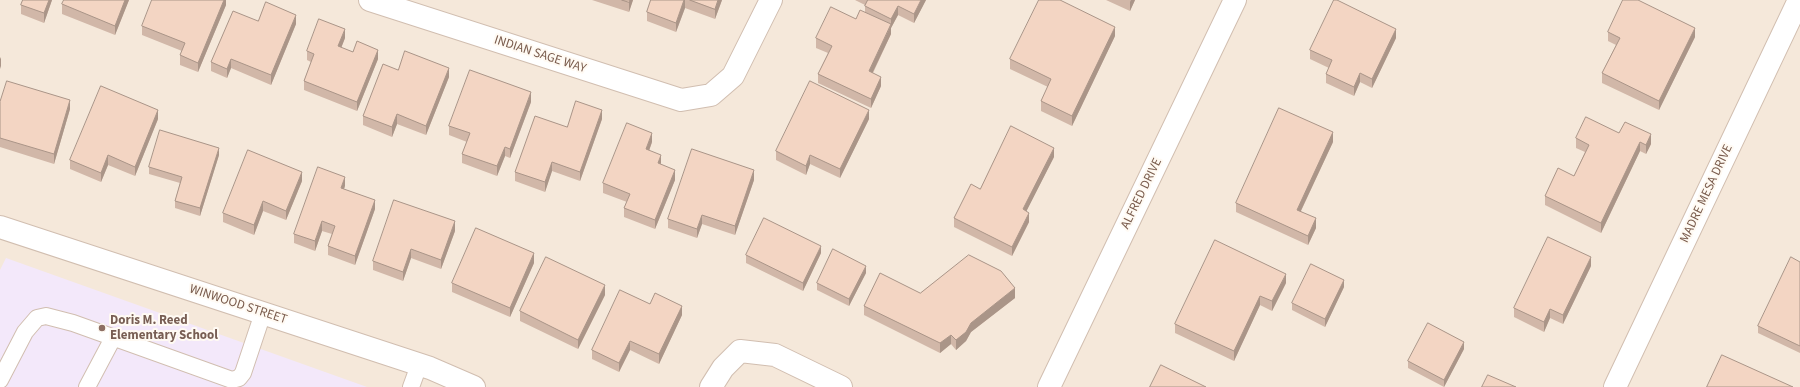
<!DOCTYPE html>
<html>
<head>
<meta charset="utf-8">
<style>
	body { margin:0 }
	canvas { display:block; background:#fdf6ec }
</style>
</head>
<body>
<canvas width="1800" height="387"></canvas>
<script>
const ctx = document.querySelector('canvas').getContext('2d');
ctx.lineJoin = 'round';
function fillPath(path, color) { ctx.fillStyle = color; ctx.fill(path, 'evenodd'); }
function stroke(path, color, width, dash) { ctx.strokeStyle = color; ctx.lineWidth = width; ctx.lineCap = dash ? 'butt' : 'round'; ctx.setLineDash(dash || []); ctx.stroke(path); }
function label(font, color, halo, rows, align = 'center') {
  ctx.font = font + ' "Source Sans 3",sans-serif'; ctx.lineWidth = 4; ctx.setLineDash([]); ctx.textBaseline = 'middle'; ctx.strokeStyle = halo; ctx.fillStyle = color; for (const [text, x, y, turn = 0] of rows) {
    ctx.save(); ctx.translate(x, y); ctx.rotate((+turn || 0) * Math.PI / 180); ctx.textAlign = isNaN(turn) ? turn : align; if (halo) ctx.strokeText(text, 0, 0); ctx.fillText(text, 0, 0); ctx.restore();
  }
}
fillPath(new Path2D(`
	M0,0H1800V387H0Z`), '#f5e8da');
fillPath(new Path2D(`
	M6,258L367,387H0V270Z`), '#f3e8fa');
const lane = new Path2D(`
	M0,380L25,332L37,318L46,316L73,323L232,380L239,378L243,373L263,313
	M87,387L113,338
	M411,387L419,365`);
const street = new Path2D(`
	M370,0L681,100L711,95L733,76L771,0
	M0,227L430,368L474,387
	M711,387L723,368L740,351L775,355L841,387
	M1049,387L1235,0
	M1615,387L1799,0`);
stroke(lane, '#d1beb0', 18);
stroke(street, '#d1beb0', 24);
stroke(lane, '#fff', 16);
stroke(street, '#fff', 22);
fillPath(new Path2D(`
	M22,0H52L44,23L21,14V5L23,0Z
	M129,0L115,35L62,14V4Z
	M226,0V5L198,72L180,65V55L182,51L142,35V26Z
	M592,0H633L629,12Z
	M651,0H722L715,19L685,8L676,32L647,21V12Z
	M855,0H926L914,23L898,15L891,28V34L873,73L881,86L871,108L818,83V74L828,53L816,48V38L856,19L865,12V5Z
	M1106,0H1135L1130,11Z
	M258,21L296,24L271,85L231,68L227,78L211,71V62Z
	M1608,32L1695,37L1659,110L1602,83V73L1616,45L1608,41Z
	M1115,36L1072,126L1041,111V101L1048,87L1010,69V59Z
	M345,38L341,48L353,52L378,59L357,111L304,90V81L311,62L307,60V51Z
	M1396,38L1372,88L1360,82L1354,96L1326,83V74L1329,68L1310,59V50Z
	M398,70L449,77L426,135L397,124L392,137L363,125V116Z
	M0,102L70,109L54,164L0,147Z
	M531,102L510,158L505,156L497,176L462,163V154L467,142L449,135V126Z
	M158,119L135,176L108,165L101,182L70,169V160Z
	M602,119L580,181L552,171L545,192L515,181V172L567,127Z
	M869,119L840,178L810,164L806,175L776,160V151Z
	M1619,133L1651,144L1646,154L1640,151L1601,233L1545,205V196L1574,176L1585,152L1576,148V138Z
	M652,142L649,151L675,180L655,229L624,217V208L627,202L603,193V183Z
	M1333,142L1301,211L1316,228L1308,245L1236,212V203Z
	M219,155L200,216L175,208V201L180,183L149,174V167Z
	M1054,157L1026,211L1029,222L1012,256L954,227V218L980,189Z
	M754,180L735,235L702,224L697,238L668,228V219Z
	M302,181L286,220L263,211L254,235L223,222V213Z
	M345,186L344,189L375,209L355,265L328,255V246L332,234L322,231L315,251L294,243V234Z
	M455,231L441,269L411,258L403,281L373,270V261Z
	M821,253L803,291L746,263V255Z
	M1800,262V353L1758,333V326Z
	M534,263L510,317L452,292V283Z
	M1591,266L1563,324L1550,318L1544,332L1514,317V308Z
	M866,273L849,306L817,290V283Z
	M1286,283L1272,311L1260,305L1234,361L1175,333V324Z
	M1344,287L1325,327L1292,310V303Z
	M920,293L1015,298L971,332L966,341L956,350L951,344L940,353L864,315V306Z
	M605,295L578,349L520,321V311Z
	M650,304L682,315L659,364L630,350L619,372L592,359V350Z
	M1464,349L1444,387L1408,368V361Z`), '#d1b7a8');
fillPath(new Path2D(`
	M49,0H52L44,23V13Z
	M125,0H129L115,35V26Z
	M224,0H226V5L198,72V63Z
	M630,0H633L629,12V2Z
	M684,0H685V8L676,32V23Z
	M718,0H722L715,19V9Z
	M921,0H926L914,23V14Z
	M1131,0H1135L1130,11V2Z
	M898,6V15L891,28V34L869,80V71L891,25V19Z
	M296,15V24L271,85V75Z
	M1115,27V36L1072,126V116Z
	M1695,28V37L1659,110V101Z
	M345,29V38L338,56V46Z
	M1396,29V38L1372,88V79Z
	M378,50V59L357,111V102Z
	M1,57V66L0,69V59Z
	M231,59V68L227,78V69Z
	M449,68V77L426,135V126Z
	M1360,73V82L1354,96V87Z
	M881,77V86L871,108V99Z
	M531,92V102L510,158V149Z
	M70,100V109L54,164V154Z
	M158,110V119L135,176V167Z
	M602,110V119L580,181V172Z
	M869,110V119L840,178V169Z
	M397,114V124L392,137V127Z
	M1333,132V142L1297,219V210Z
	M652,133V142L646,159V149Z
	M1651,134V144L1646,154V145Z
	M1640,142V151L1601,233V223Z
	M505,147V156L497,176V166Z
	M219,148V155L200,216V208Z
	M1054,148V157L1023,218V209Z
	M108,155V165L101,182V173Z
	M661,155V164L658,163Z
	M810,155V164L806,175V166Z
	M552,162V171L545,192V182Z
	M675,170V180L655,229V220Z
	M754,170V180L735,235V226Z
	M302,172V181L286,220V211Z
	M345,177V186L341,197V188Z
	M375,200V209L355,265V256Z
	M263,201V211L254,235V225Z
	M1029,213V222L1012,256V247Z
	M702,215V224L697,238V229Z
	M1316,218V228L1308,245V236Z
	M322,221V231L315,251V241Z
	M455,221V231L441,269V260Z
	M821,246V253L803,291V283Z
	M411,249V258L403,281V272Z
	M534,253V263L510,317V308Z
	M1591,257V266L1563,324V315Z
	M866,266V273L849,306V299Z
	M1286,274V283L1272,311V301Z
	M1344,280V287L1325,327V319Z
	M605,285V295L578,349V340Z
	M1015,288V298L971,332L966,341L956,350V340L971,323Z
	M1260,296V305L1234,361V351Z
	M682,306V315L659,364V354Z
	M1550,309V318L1544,332V322Z
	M951,335V344L940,353V343Z
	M630,341V350L619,372V363Z
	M1464,342V349L1444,387V380Z`), '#aa9588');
const building = new Path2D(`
	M23,0H49L44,13L21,5Z
	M64,0H125L115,26L62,4Z
	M152,0H224L198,63L180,55L185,43L142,26Z
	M622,0H630L629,2Z
	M651,0H684L676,23L647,12Z
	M690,0H718L715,9Z
	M868,0H921L914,14L898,6L891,19L865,6Z
	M1039,0H1060L1115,27L1072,116L1041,101L1051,79L1010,59Z
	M1334,0H1337L1396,29L1372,79L1360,73L1354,87L1326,74L1332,60L1310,50Z
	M1623,0H1638L1695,28L1659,101L1602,73L1620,38L1608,32Z
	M266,2L296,15L271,75L231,59L227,69L211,62L233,11L258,21Z
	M831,7L856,19L860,10L891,24L869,71L881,77L871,99L818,74L832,46L816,38Z
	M319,19L345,29L338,46L353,52L357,41L378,50L357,102L304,81L314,54L307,51Z
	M405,51L449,68L426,126L397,114L392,127L363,116L383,64L398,70Z
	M470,70L531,92L510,149L505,147L497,166L462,154L470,133L449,126Z
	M7,81L70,100L54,154L0,138V102Z
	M810,81L869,110L840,169L810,155L806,166L776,151Z
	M101,86L158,110L135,167L108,155L101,173L70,160Z
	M576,101L602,110L580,172L552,162L545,182L515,172L535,116L567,127Z
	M1279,108L1333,132L1297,210L1316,218L1308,236L1236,203Z
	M1586,117L1619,133L1625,122L1651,134L1646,145L1640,142L1601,223L1545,196L1558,168L1574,176L1589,145L1576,138Z
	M627,123L652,133L646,149L661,155L658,163L675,170L655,220L624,208L630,194L603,183Z
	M1011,126L1054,148L1023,209L1029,213L1012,247L954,218L971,184L980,189Z
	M160,130L219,148L200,208L175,201L182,177L149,167Z
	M692,149L754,170L735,226L702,215L697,229L668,219Z
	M248,150L302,172L286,211L263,201L254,225L223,213Z
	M318,167L345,177L341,188L375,200L355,256L328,246L335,226L322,221L315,241L294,234Z
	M394,200L455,221L441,260L411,249L403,272L373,261Z
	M764,218L821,246L803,283L746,255Z
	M476,228L534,253L510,308L452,283Z
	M1548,237L1591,257L1563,315L1550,309L1544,322L1514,308Z
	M1215,240L1286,274L1272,301L1260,296L1234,351L1175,324Z
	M833,249L866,266L849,299L817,283Z
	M969,255L1001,271L1015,288L971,323L966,332L956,340L951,335L940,343L864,306L880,273L920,293Z
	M546,257L605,285L578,340L520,311Z
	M1791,257L1800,262V346L1758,326Z
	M1311,264L1344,280L1325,319L1292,303Z
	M620,290L650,304L655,293L682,306L659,354L630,341L619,363L592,350Z
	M1428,323L1464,342L1444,380L1408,361Z
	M1722,355L1793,387H1707Z
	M1161,365L1206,387H1150Z
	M1488,375L1516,387H1482Z`);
fillPath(building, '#f3d5c3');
stroke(building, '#aa9588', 1);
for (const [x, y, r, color] of [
	[102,328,4,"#8d6e63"]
]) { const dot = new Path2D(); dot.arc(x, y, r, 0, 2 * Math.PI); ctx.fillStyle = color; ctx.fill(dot); stroke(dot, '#fffaf3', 1.5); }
label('13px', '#7a5c4d', '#fffaf3', [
	["INDIAN SAGE WAY",540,55,18],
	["ALFRED DRIVE",1142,194,-64],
	["MADRE MESA DRIVE",1707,194,-65],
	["WINWOOD STREET",238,305,18]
]);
label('bold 13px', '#785e54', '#fffaf3', [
	["Doris M. Reed",110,321],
	["Elementary School",110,336]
], 'left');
</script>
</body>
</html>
